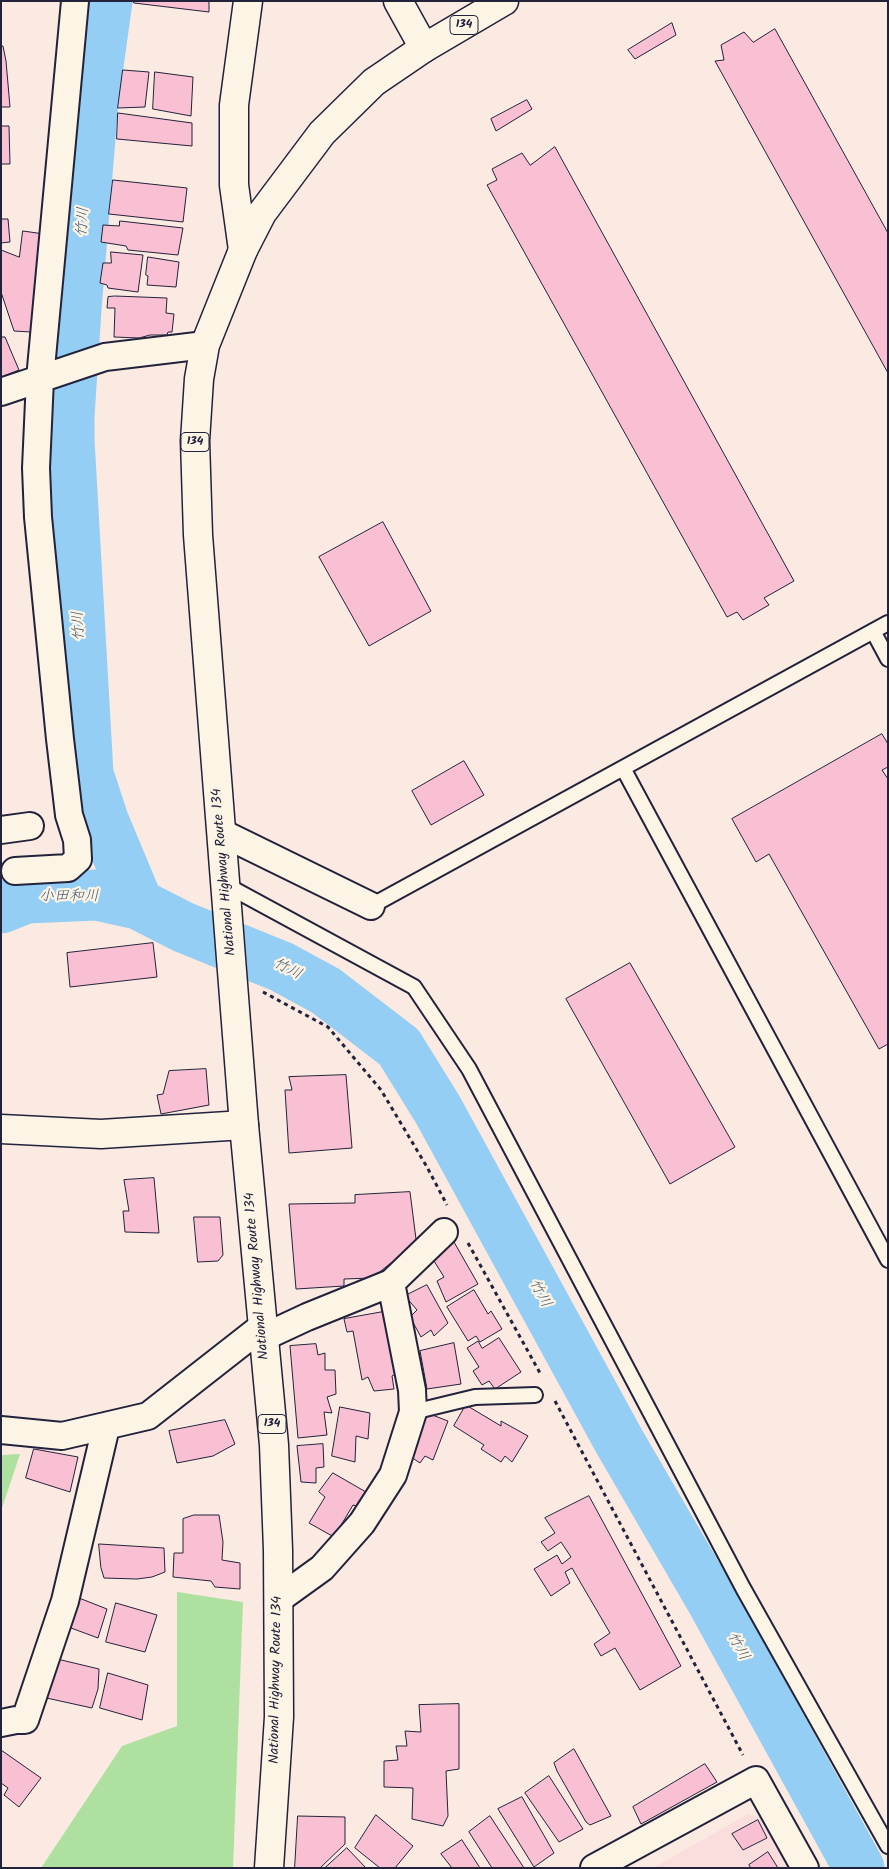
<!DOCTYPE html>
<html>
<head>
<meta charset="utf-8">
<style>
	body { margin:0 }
	#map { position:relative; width:889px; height:1869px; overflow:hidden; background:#fbeae1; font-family:Kalam,sans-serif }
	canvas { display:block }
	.frame { position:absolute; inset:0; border:2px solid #22223b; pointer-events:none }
</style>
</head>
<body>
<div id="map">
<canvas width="889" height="1869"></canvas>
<div class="frame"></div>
</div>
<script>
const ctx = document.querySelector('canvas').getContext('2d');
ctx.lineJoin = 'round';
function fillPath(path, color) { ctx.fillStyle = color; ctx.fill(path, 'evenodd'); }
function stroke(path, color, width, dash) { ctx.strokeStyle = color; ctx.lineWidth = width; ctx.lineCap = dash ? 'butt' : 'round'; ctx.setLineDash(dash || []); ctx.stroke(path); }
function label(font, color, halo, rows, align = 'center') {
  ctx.font = font + ' Kalam,"Klee One",sans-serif'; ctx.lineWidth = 4.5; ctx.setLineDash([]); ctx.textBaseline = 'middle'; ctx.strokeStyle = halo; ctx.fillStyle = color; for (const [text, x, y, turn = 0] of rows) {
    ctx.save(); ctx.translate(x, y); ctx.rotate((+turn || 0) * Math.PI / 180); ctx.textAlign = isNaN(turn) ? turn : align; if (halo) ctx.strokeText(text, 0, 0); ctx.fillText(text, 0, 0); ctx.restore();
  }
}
fillPath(new Path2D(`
	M748,1814L761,1818L789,1868H653Z`), '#fadddd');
fillPath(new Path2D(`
	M20,1454L1,1511V1455Z
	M177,1592L243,1602L233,1868H41L122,1746L177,1726Z`), '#aee0a0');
stroke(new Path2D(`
	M107,1L93,101L76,309L69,416V440L88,774L103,820L138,904
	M1,908L26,898L97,895L138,904L183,927L282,967L326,991L399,1047L438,1110L619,1441L712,1601L859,1868`), '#94cef4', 51);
const building = new Path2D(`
	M134,1H209V12L134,3Z
	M672,23L676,35L635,59L628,50Z
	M775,29L888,233V373L715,61L724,60L721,45L744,32L753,42Z
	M1,46H3L6,61L10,107H1Z
	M123,70L149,72L145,107L118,108Z
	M155,72L193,77L191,116L153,109Z
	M527,100L532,109L496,131L491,119Z
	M118,113L192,123V146L117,139Z
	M1,126H9L10,164H1Z
	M555,147L794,581L764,598L769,605L743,620L737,612L727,617L487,185L497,180L492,169L522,153L530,165Z
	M113,180L187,188L183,222L109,214Z
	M1,219H8L10,242L1,243Z
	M120,221L183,228L178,255L128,250L126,246L101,242L103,225L119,226Z
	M23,231L44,234L31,332L14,331L1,292V250L19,257Z
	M111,252L143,255L138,292L108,288L107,285L100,283L103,263H111Z
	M148,257L179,262L176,287L147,285L148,276L146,275Z
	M115,296L167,298L166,313L174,314L172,332H168L167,335H150L139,338L114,337L115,308H107L108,297Z
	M1,337H5L19,370L1,377Z
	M383,522L431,611L369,646L319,557Z
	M882,734L888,744V767L882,770L888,779V1044L879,1049L769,854L756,862L732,819Z
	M464,761L484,795L431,825L412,791Z
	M153,943L157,977L70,987L67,953Z
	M630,963L735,1147L670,1184L566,999Z
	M206,1069L209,1105L161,1114L157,1095L163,1094L169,1071Z
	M346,1075L352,1148L289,1153L285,1090H292L289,1077Z
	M154,1178L159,1233L125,1232L123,1211H129L124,1180Z
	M410,1192L416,1239L396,1259L372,1278L344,1279V1286L296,1289L289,1204L355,1203V1195Z
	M194,1217H220L223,1255L218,1261L198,1262Z
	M454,1242L478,1284L446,1302L437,1281L444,1277L434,1261L447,1247Z
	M427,1285L448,1323L434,1336L431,1330L421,1337L410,1317L417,1310L405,1296Z
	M474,1290L488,1314L491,1311L502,1329L480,1342L476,1336L468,1341L447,1307Z
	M383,1312L397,1373L392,1376L394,1389L374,1391L368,1377L362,1380L353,1331L347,1332L344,1319Z
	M499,1338L521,1372L495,1389L489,1381L482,1385L473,1371L479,1367L467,1348L478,1341L482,1348Z
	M454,1343L461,1384L427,1389L420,1351Z
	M316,1344L318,1355L325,1353V1370H335L336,1394L327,1397L332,1413L324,1412L327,1435L298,1438L290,1346Z
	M466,1405L501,1426V1421L528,1436L512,1462L505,1456L501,1462L481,1449L484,1445L454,1426Z
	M340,1407L370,1413L368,1439L356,1436L355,1462L332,1456Z
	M427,1413L448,1421L433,1460L425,1456L420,1463L411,1457Z
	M225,1420L235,1444L213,1456L177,1463L169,1431Z
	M323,1444L324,1467L316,1468V1483L301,1482L297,1446Z
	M34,1449L78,1457L70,1492L26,1478Z
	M333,1473L366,1492L359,1507L353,1505L334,1537L309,1523L325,1497L319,1492Z
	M589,1496L681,1666L640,1690L615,1648L601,1656L594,1644L610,1633L572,1568L565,1572L570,1583L551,1596L534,1569L557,1555L562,1564L571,1557L561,1542L548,1551L541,1542L555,1533L545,1518Z
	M194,1515H219L223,1542L222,1560L240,1563V1589L215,1587L211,1581L173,1577L174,1553H183V1519Z
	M99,1544L164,1548L165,1572L152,1577L137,1579L104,1578L101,1568Z
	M79,1598L107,1609L98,1638L71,1628Z
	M116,1603L157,1615L145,1652L106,1642Z
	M53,1658L99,1669L98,1689L92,1708L42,1697Z
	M108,1673L148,1685L142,1720L100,1708Z
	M459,1704V1769L446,1771L448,1816L443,1826L412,1819L413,1788L384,1787V1761L398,1760L396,1746H407L405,1731L421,1732L419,1705Z
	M574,1749L611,1816L590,1825L586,1822L557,1771L554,1763Z
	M1,1750L41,1778L19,1807L4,1795L8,1788L1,1783Z
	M705,1764L717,1782L641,1824L633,1807Z
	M549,1776L583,1829L559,1842L525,1793Z
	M522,1797L554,1853L534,1867L498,1809Z
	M376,1815L413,1846L395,1868H380L355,1848Z
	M298,1816L345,1817V1844L320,1868H295Z
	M490,1816L524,1868H492L469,1832Z
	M758,1820L767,1838L743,1850L732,1834Z
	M462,1840L480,1868H452L441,1854Z
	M347,1848L366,1868H325Z
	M768,1852L778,1868H751L749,1865Z`);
fillPath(building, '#f9bfd3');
stroke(building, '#22223b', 1);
const service = new Path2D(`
	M873,631L888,659
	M623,768L888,1260
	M226,885L414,987L469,1069L743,1588L888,1846
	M371,906L888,623
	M413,1412L475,1397L535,1395`);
const minor = new Path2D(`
	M1,392L105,357L205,345
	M1,830L30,826
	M222,833L371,906
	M15,871L68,868L78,859L77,840L69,815L60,739L38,517L36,468L40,379L75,1
	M264,1337L307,1317L391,1283L444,1232
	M1,1430L62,1436L148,1416L263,1326
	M279,1599L322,1568L362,1523L393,1475L413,1412L412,1390L391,1283
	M1,1723L16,1720H25L65,1601L106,1427
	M594,1868L756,1780L805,1868`);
const tertiary = new Path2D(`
	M1,1129L101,1134L244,1125`);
const primary = new Path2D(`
	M398,1L424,48
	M243,250L234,185V105L248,1`);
const trunk = new Path2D(`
	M269,1868L279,1717L278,1550L274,1445L244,1125L198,535L195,441L199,379L205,345L243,250L262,213L322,133L374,82L424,48L504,1`);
stroke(service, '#22223b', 18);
stroke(minor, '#22223b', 30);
stroke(tertiary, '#22223b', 31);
stroke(primary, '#22223b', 31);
stroke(trunk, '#22223b', 31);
stroke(new Path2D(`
	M263,992L328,1027L381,1090L427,1167L447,1205
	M468,1243L540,1373
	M555,1401L743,1755`), '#22223b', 3, [4, 4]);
stroke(service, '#fcf5e5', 14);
stroke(minor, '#fcf5e5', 26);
stroke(tertiary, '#fcf5e5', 28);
stroke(primary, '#fcf5e5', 28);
stroke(trunk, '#fcf5e5', 28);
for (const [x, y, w] of [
	[464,25,28],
	[195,442,28],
	[272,1424,28]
]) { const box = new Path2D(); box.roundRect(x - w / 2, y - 9.5, w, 19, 4); ctx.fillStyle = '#fcf5e5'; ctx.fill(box); stroke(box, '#22223b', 1); }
label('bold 12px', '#22223b', null, [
	["134",464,25],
	["134",195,442],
	["134",272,1424]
]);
label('14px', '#22223b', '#fcf5e5', [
	["National Highway Route 134",225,872,-95],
	["National Highway Route 134",258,1276,-95],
	["National Highway Route 134",277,1680,-89]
]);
label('italic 15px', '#445672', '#fcf5e5', [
	["竹川",84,222,-86],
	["竹川",80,626,-93],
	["小田和川",69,897],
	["竹川",287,970,27],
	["竹川",539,1294,61],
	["竹川",737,1647,61]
]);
</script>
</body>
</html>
